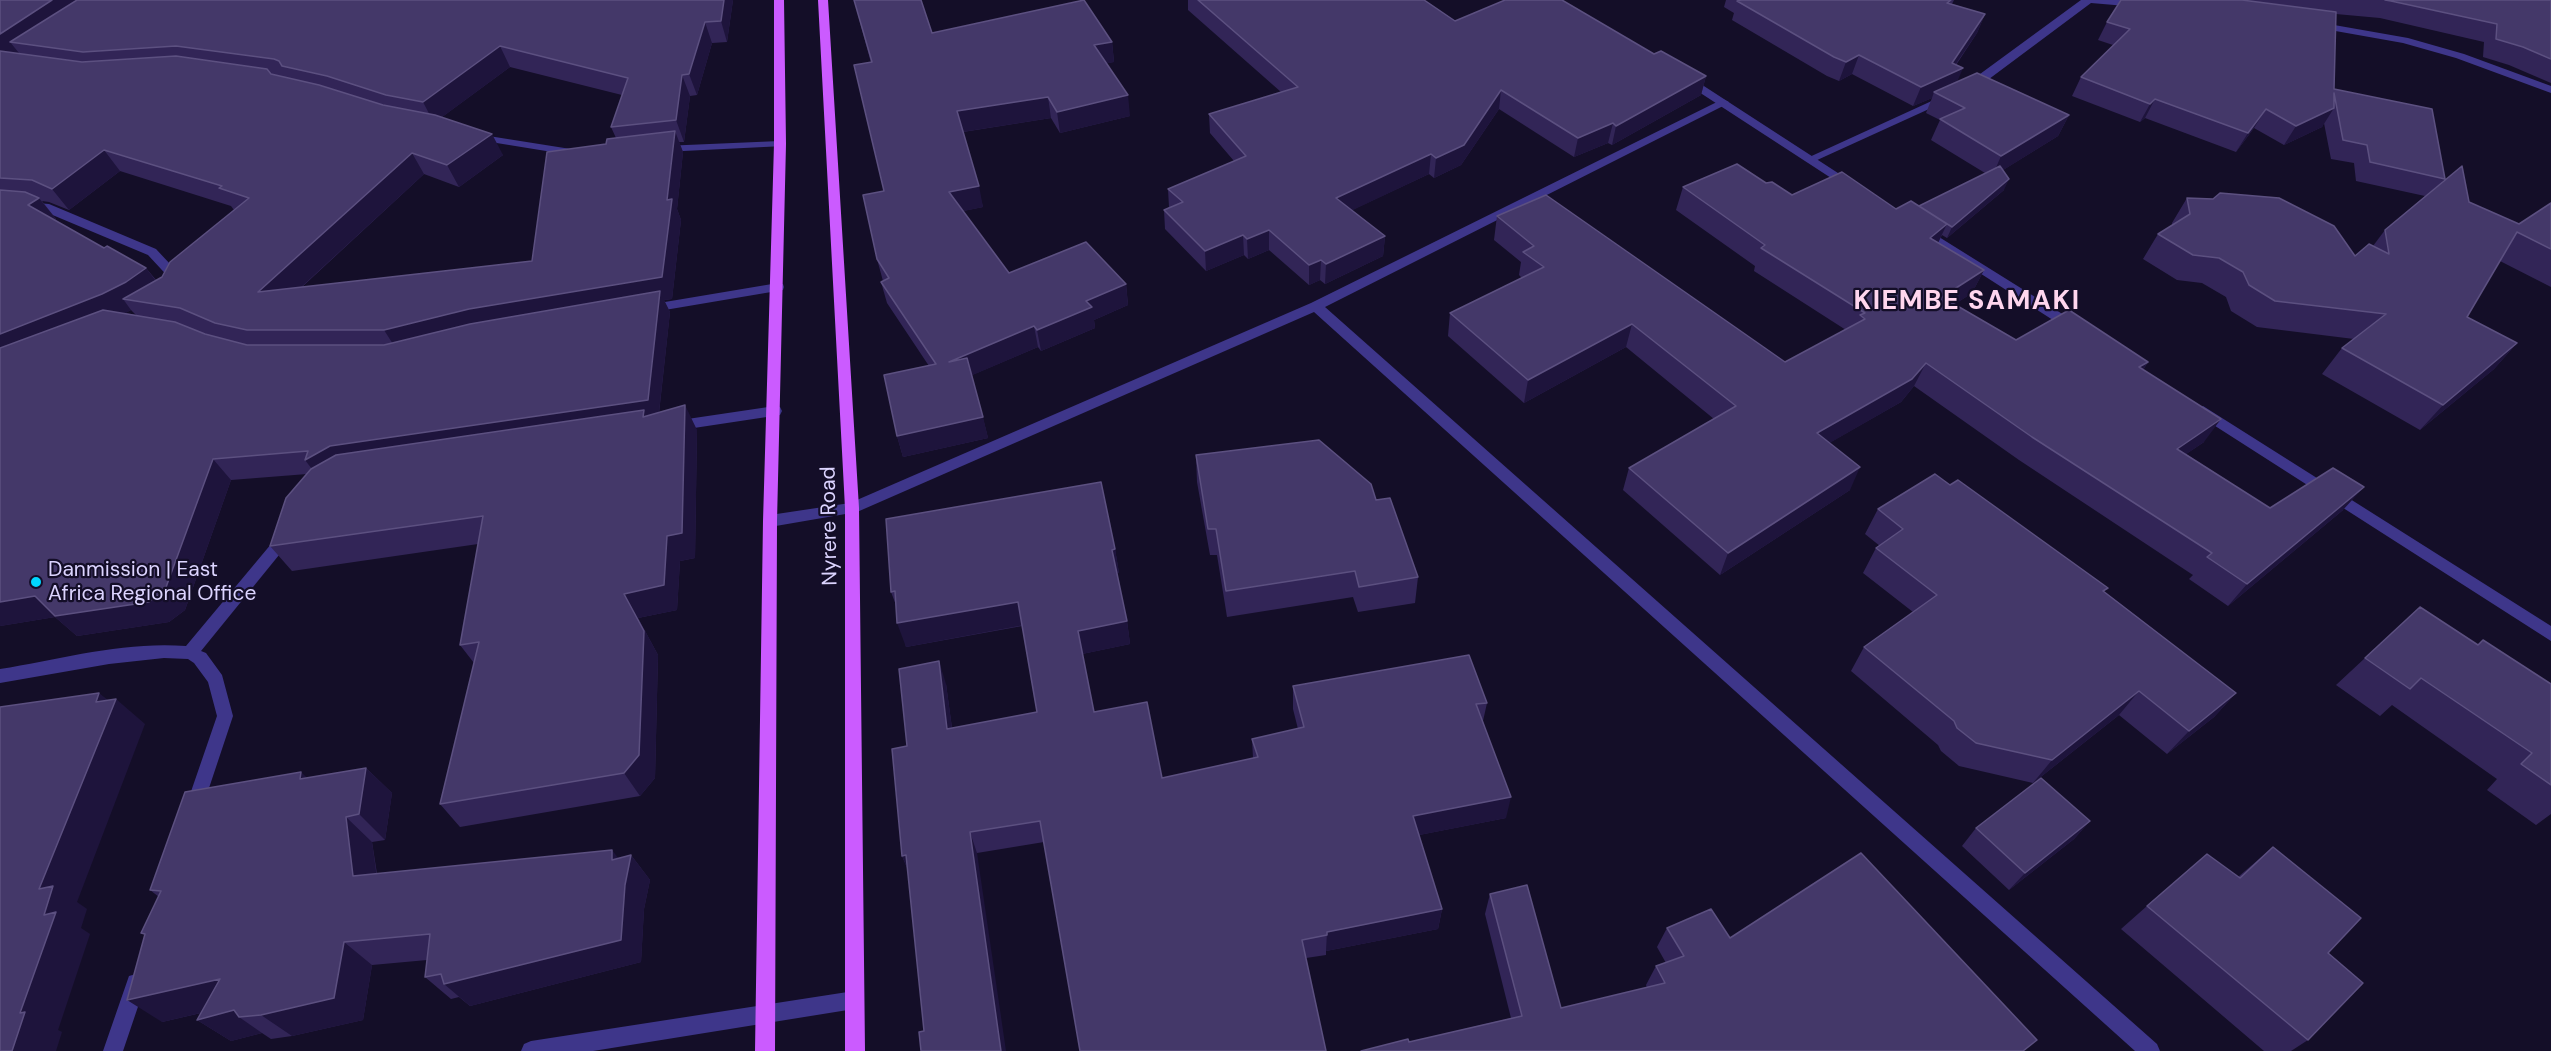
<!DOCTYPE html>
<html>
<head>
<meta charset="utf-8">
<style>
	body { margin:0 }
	canvas { display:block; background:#140e28 }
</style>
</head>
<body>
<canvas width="2551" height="1051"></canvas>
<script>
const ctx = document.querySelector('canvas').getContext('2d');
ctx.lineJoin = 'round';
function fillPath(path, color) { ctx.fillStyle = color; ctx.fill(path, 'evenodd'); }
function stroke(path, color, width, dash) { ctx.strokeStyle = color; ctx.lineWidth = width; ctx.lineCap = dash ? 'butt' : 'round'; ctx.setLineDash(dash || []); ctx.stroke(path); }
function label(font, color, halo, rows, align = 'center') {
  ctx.font = font + ' "DM Sans",sans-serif'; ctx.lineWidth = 4.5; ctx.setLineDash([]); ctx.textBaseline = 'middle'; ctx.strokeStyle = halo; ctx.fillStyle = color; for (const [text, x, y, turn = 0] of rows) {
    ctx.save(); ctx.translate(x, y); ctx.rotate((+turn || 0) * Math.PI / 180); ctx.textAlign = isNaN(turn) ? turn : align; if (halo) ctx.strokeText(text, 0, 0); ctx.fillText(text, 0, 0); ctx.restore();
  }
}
fillPath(new Path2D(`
	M2081,0H2128L2143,4L2138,7L2091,3L1981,85L1973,89H1965V85Z
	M2317,22L2408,38L2464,54L2551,86V93L2456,58L2403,43L2313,27L2312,25Z
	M1947,94L1953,97L1951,99L1815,161L1811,163L1805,159Z
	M1723,99L1729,102L1727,104L1325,307L2157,1044L2160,1051H2135L1314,312L857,512L770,527L765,525L763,521L765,517L770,515L850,503L1311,303Z
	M476,134L577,150L583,153L577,156L472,139L470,137Z
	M780,141L784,142V146L663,152L657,149L663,146Z
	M0,200L49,204L156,249L185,280L179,284L174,283L148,255L43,211L0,208Z
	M778,283L783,284L784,287L783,290L647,313L640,309L647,305Z
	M775,406L780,407L782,411L780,415L674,431L667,426L674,421Z
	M287,529L292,531L295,535L292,539L201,651L206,653L222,675L233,716L200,815L194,817L188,815L185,809L217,716L208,682L194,663L188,659L164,658L109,664L0,683V669C61,659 125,641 186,646L282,531Z
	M136,974L143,976L146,983L123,1051H103L129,976Z
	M854,991L861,993L864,1000L861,1007L854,1009L593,1051H521L524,1044L531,1041Z`), '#3e368a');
fillPath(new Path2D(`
	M1686,76L1690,77L1858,186L1856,189H1848L1682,81L1681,79Z
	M1923,227L2080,325L2082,328L2080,331H2070L1919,234L1917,231L1919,228Z
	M2203,406L2551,626V641L2198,415L2196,411Z`), '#3e368a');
fillPath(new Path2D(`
	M774,0H784L786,144L777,521L775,1051H755L763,521L774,144Z
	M818,0H828L859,508L865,1051H845V508Z`), '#cb5bff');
fillPath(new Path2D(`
	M0,0H733L727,42L712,43L697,95L690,96L684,142H679L683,152L677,209L681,220L672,299L664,300L670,312L659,413L697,430L695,558L680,561L677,610L638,618L658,655L655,778L640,796L460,827L440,804L474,663L460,645L478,544L292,571L270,546L307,474L231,480L185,610L169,622L77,636L55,617L0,626ZM510,67L622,95L611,127L616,138L606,144L532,261L302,287L424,174L459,187L503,155L442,117ZM120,171L231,206L234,210L162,277L156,280L146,268L104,248L55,220L56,219L42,201L49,202L69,210ZM131,310L136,315L125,313Z
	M854,0L932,33L1112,42L1114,62L1107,63L1130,116L1060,133L1051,118L963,132L983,207L963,211L1009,273L1126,284L1128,305L1094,320L1095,328L1041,351L1038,347L972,375L988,438L903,457L897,436L929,366L887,303L881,282L883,281L877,259L884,191L871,63Z
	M1188,0H1424L1455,21L1654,54L1706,76L1701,95L1612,145L1608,143L1574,157L1499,109L1461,165L1434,178L1429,174L1352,210L1385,236L1383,256L1325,284L1320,280L1309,285L1269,250L1248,259L1244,255L1206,271L1165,229L1164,210L1169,207L1168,189L1234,161L1210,133L1209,114L1281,92L1188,10Z
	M1726,0H1954L1952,4L1985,14L1977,33L1956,65L1957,82L2069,115L2058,136L2003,170L2004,190L1947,238L1942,235L1938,243L1984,270L1972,293L1955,304L2016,340L2148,362L2143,370L2204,442L2186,454L2270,508L2343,510L2228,606L2189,579L2193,575L2019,460L1914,386L1901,402L1829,443L1850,490L1720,575L1623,490L1629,468L1714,419L1626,347L1524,403L1448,336L1450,313L1522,278L1519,275L1521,262L1494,240L1497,216L1785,362L1846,330L1754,271L1755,266L1676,210L1683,187L1766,183L1792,195L1896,209L1919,207L1985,173L1931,140L1940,120L1926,113L1932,98L1913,106L1852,74L1839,81L1827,76L1732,20L1734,13L1724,7Z
	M2121,0H2551V83L2509,65L2483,57L2484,42L2380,18L2336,14L2334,89L2445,179L2442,182L2469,202L2519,224L2551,203V287L2500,261L2467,317L2517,343L2494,369L2420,430L2322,374L2342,348L2354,339L2257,327L2231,311L2226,297L2202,283L2177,280L2143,259L2158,234L2172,225V223L2187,198L2355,256L2373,246L2385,230L2425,196L2356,181L2354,163L2331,159L2324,123L2322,127L2284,145L2254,128L2236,152L2145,118L2140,122L2072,96L2081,77L2113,45L2098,40L2107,22Z
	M1196,455L1376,500L1418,577L1415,603L1358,612L1353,597L1227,617L1217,555H1210L1197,482Z
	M1950,485L2105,592L2236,693L2214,717L2167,754L2119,715L2033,783L1959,766L1941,751L1938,745L1851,671L1864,647L1913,612L1863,573L1876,548L1880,546L1865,534L1878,509Z
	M1115,549L1119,573H1117L1127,621L1130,644L1082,654L1094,712L1162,778L1253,758L1252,739L1298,729L1293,709V686L1487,703L1483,721L1506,818L1419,835L1442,909L1438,929L1326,951V955L1306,958L1044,842L977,853L924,1031L908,870L902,856L907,746L946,684L952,728L1037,712L1022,626L906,647L896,605L891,592Z
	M2483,640L2551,684V814L2536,825L2487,790L2497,779L2392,705L2380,716L2336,685L2365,658L2478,645Z
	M366,768L392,793L385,840L372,842L377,874L619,858L631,855L650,880L644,909L641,962L470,1006L459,997L451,999L425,977L427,960L372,965L363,1020L292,1036L271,1039L262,1033L231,1041L197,1020L201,1013L162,1022L145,935L141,933L159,897L150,890L307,778Z
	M2090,821L2074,839L2009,890L1962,846L1976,828Z
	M2273,847L2328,953L2308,1040L2291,1051H2264L2121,929L2147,906L2238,877Z
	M1490,894L1561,1008L1647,988L1646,985L1656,966L1666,963L1657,947L1667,928L1730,938L2025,1051L1409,1042L1511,1018L1485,914Z`), '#322557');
fillPath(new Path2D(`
	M52,0H102L10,42L19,53L0,65V34Z
	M724,0H733L727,42L721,21Z
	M1985,14L1977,33L1949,74L1963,68L1955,87L1934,92L1932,98L1913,106L1921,87L1952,63Z
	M705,22L712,43L697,95L689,74Z
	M1112,42L1114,62L1097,65L1094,45Z
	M500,46L510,67L434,123L423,102Z
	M1859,55L1852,74L1839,81L1846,62Z
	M682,75L690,96L684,142L676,120Z
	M1706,76L1701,95L1612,145L1616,126Z
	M1501,90L1499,109L1461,165L1434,178L1436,158Z
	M1128,95L1130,116L1060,133L1057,112Z
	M1048,97L1051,118L962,132L957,111Z
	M2155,99L2145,118L2140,122L2150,104Z
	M2334,108L2322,127L2284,145L2296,126Z
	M2266,109L2254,128L2236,152L2248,133Z
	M2069,115L2058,136L1992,177L2001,156Z
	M1613,123L1608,143L1574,157L1578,138Z
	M675,131L683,152L677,209L681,220L672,299L664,300L670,312L658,421L321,481L305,460L398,352L384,330L469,309L667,200Z
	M492,134L503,155L459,187L447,165Z
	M104,150L120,171L69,210L52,189Z
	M412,153L424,174L273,313L258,292Z
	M1431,154L1429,174L1336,218V198Z
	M2009,179L2004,190L1947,238L1952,227Z
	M979,186L983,207L954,213L949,192Z
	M39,198L56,219L46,227L28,205Z
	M1947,224L1936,247L1930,238Z
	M1269,230V250L1248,259L1247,239Z
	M1243,235L1244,255L1206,271L1205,251Z
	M1385,236L1383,256L1325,284L1326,264Z
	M1321,260L1320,280L1309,285V265Z
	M146,268L162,289L142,302L126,282Z
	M1984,270L1972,293L1931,320L1942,297Z
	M126,282L142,302L123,299L131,310L120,316L0,363V334Z
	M1126,284L1128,305L1094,320L1095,328L1041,351L1037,330L1086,301Z
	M1632,324L1626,347L1524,403L1528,380Z
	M1034,326L1038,347L954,383L949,362Z
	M2517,343L2494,369L2420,430L2443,405Z
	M2148,362L2133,385L2139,367Z
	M1926,363L1914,386L1901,402L1807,456L1817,433Z
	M685,405L697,430L695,558L680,561L677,610L638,618L658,655L655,778L640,796L624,773V594L667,536Z
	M983,417L988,438L903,457L897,436Z
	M2221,419L2204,442L2161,471L2177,449Z
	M213,459L231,480L185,610L169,622L77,636L55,617L0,626V602Z
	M1860,467L1850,490L1720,575L1728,553Z
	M2364,487L2343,510L2228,606L2247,584Z
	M1115,549L1119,573H1115L1112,550Z
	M1018,602L1024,625L906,647L897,623Z
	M1127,621L1130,644L1082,654L1078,631Z
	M939,661L946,684L955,751L947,729Z
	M2139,691L2119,715L2033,783L2052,760Z
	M99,693L114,705L116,699L145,724L77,902L87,909L81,928L90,934L58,1030L62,1032L56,1051H12L44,915L39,889L96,702Z
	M2236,693L2214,717L2167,754L2189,731Z
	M366,768L392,793L385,840L359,814Z
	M301,772L328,798L300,779Z
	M1511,797L1506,818L1409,837L1413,816Z
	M346,817L372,842L380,900L353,876Z
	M2090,821L2074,839L2009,890L2025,873Z
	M970,832L977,853L1006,1051H1001Z
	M612,850L628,871L631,855L650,880L644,909L641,962L470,1006L444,984L612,860Z
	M906,855L911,877L902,856Z
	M1442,909L1438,929L1326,951L1327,932Z
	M344,942L372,965L363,1020L292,1036L261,1015Z
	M220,979L252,1001L162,1022L127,1000Z
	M234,1010L239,1017L262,1033L231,1041L197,1020Z`), '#1e143c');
const building = new Path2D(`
	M0,0H52L0,34Z
	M77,0H724L721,21L705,22L689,74L682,75L676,120L611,127L628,78L500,46L423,102L386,95L327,76L282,66L279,61L274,59L176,46L83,52L10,42Z
	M854,0H921L932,33L1084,0L1112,42L1094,45L1128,95L1057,112L1048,97L957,111L979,186L949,192L1009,273L1086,242L1126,284L1086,301L1092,307L1037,330L1034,326L949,362L967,358L983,417L897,436L884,375L936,364L881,282L889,278L877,259L863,195L884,191L854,65L872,62Z
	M1198,0H1424L1455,21L1505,0H1562L1654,54L1661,51L1706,76L1616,126L1613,123L1578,138L1501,90L1464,145L1436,158L1431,154L1336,198L1385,236L1326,264L1321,260L1309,265L1269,230L1247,239L1243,235L1205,251L1164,210L1183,202L1168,189L1246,156L1209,114L1298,87Z
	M1741,0H1951L1947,3L1985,14L1952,63L1963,68L1921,87L1859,55L1846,62L1834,57L1737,1Z
	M2121,0H2242L2336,12L2334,89L2432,109L2445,179L2370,162L2367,145L2343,140L2334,93V108L2296,126L2266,109L2248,133L2155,99L2150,104L2081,77L2130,29L2107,22Z
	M2385,0H2551V59L2523,47L2496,39L2497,24L2391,1Z
	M0,51L82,62L176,56L267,69L271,74L319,85L383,105L435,115L492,134L447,165L412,153L258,292L532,261L547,152L606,144L607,139L675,131L667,200L672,199L662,277L469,309L384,330H247L215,323L180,308L123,299L162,277L170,262L249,198L219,188L222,186L104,150L52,189L32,180L0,178Z
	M1977,73L2069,115L2001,156L1940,119L1965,108L1934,92Z
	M1737,164L1766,183L1772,182L1792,195L1842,172L1896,209L1911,201L1947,224L1930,238L1984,270L1942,297L2016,340L2069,310L2148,362L2139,367L2221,419L2177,449L2270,508L2333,468L2364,487L2247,584L2207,557L2212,553L2032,437L1926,363L1912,379L1817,433L1860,467L1728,553L1629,468L1736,406L1632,324L1528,380L1450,313L1544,267L1523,252L1534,246L1497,216L1546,195L1785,362L1865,319L1860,315L1865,313L1761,248L1765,245L1683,187Z
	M2000,166L2009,179L1952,227L1919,206Z
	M2462,166L2469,202L2519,224L2551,203V249L2517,232L2467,317L2517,343L2443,405L2342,348L2386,314L2275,301L2249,285L2243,272L2219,258L2193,255L2158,234L2190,214L2187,198L2213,199L2220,193L2279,198L2334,226L2355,256L2369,244L2389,254L2385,230Z
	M0,190L25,192L39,198L28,205L104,248L107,246L146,268L126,282L102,294L0,334Z
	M660,291L648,400L330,446L305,460L308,451L213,459L165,590L149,602L55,616L35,596L0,602V348L103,310L175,322L205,334L247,345H384L470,324Z
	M685,405L682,533L667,536L664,585L624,594L644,631L639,755L624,773L440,804L479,642L460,645L483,516L270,546L286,498L311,469L336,455L644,410L643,417Z
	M1319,440L1371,484L1376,500L1390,498L1418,577L1359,587L1355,571L1226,591L1216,529H1208L1196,455Z
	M1935,474L1950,485L1958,480L2108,588L2103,591L2236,693L2189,731L2139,691L2052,760L1976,743L1957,728L1954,721L1864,647L1937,595L1876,548L1903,529L1878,509Z
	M1101,482L1115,549L1112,550L1127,621L1078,631L1094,712L1147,702L1162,778L1258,757L1252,739L1304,727L1293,686L1469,655L1487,703L1476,704L1511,797L1413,816L1442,909L1327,932V935L1302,940L1326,1051H1080L1040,821L970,832L1001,1051H921L919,1032L924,1031L906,855L902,856L892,749L907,746L899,669L939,661L947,729L1037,712L1018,602L897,623L895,591L891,592L886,519Z
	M2420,607L2478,645L2483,640L2551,684V785L2521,764L2532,753L2421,678L2410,689L2365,658Z
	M99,693L96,702L116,699L39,889L53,886L44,915L56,912L20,1013L25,1012L12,1051H0V707Z
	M366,768L359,814L346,817L353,876L612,850V860L631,855L625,885L621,940L444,984L441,974L425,977L430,934L344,942L334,998L261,1015L239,1017L234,1010L197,1020L220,979L127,1000L145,934L141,933L161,891L150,890L185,792L301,772L300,779Z
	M2041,778L2090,821L2025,873L1976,828Z
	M2273,847L2361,918L2328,953L2363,983L2308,1040L2147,906L2207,854L2240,878Z
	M1861,853L2037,1040L2023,1051H1361L1408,1039L1409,1042L1522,1016L1490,894L1527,885L1561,1008L1665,983L1656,966L1684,956L1667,928L1711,909L1730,938Z`);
fillPath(building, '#443869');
stroke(building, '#5c5080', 1.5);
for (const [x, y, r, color] of [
	[36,582,6,"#00d7ff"]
]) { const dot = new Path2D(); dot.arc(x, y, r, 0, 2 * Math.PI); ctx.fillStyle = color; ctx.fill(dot); stroke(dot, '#140e28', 2); }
label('21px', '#dcd4ff', '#140e28', [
	["Nyrere Road",830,526,-91]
]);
label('21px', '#dcd4ff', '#140e28', [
	["Danmission | East",48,570],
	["Africa Regional Office",48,594]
], 'left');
ctx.letterSpacing = '1.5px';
label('bold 27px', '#ffd6ee', '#140e28', [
	["KIEMBE SAMAKI",1967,302]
]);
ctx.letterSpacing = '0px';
</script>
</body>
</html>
